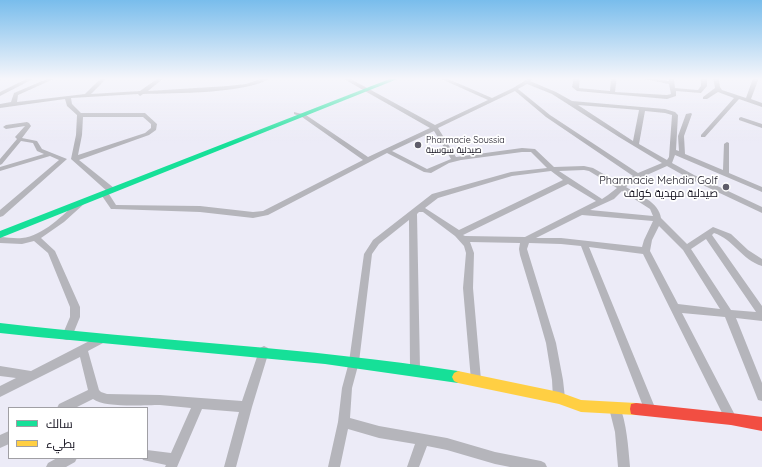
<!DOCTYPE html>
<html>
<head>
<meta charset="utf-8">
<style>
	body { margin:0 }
	#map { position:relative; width:762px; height:467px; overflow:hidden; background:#ecebf7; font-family:Quicksand,Cairo,sans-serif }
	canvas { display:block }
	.legend { position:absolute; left:8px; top:407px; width:140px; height:52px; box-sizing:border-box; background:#fff; border:1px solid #a09fa4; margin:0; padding:5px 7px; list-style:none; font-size:12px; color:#110f1c }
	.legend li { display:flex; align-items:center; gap:8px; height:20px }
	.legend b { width:20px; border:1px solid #a09fa4 }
</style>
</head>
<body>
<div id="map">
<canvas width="762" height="467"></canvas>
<ul class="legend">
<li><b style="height:5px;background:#16e098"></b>سالك</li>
<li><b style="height:5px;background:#ffcf43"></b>بطيء</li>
</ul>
</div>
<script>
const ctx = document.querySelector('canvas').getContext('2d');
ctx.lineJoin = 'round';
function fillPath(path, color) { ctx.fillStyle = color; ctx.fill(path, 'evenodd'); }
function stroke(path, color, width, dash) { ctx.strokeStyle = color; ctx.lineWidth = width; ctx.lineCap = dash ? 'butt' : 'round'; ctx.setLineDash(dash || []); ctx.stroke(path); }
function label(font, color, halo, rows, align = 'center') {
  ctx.font = font + ' Quicksand,Cairo,sans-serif'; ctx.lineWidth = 3.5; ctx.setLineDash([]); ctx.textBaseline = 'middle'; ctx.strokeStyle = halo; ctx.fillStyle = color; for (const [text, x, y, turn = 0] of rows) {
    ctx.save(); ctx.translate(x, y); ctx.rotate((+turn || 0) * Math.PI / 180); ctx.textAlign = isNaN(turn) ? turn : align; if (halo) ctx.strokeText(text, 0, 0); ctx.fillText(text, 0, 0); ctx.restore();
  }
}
fillPath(new Path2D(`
	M0,78H4L0,81Z
	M28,78H35L0,96V92Z
	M49,78H56L18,95L17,102L85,94L101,78H107L91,94L140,91L158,78H164L148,91L227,86L246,84L263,78H271C247,94 173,93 143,94L140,96L138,94L71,98L72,104L81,113H145L157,124L156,130L149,135L79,160L114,188L115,190L111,192H108L71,159L76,135L77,115L67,106L65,99L0,108V104L11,102L14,93ZM83,117H143L151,124V128L145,133L78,155L82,135Z
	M342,78H349L435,125L488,100L439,78H446L492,98L513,88L529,78H535L530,81L556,92L572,101L665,109L675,112L678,115L676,150L679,151L678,136L686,114L691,113L692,114L684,136L685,154L723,170L724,144L727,142L729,143V173L762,187V192L675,155L672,163L694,175L762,207V213L690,179L667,166L638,179L626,187C639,195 659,202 661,218L687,244L713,227L731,234L748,250L762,259V266C742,260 733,239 714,233L712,235L762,306V321L736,318L762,383V401L758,400L725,317L682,313L737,419L735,423L731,425L727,423L643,254L589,247L656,410L654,414L650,416L646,414L581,246L561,244L529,243L527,249L556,343L563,380L565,398L563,402L559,403L555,402L553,398L552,380L546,343L536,308L520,255L519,249L520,243L470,242L474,253L473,288L481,380L480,384L476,385L472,384L471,380L463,288L466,253L464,246L455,236L423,212H419L417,214L420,369L419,372L415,374L411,372L410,369L409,220L379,244L372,254L359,362L352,388L350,418L379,426L447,438L495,452L541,461L545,463L547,467H510L495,464L447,450L427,446L419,467H407L415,444L379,438L348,429L340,467H328L338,422L342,388L349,362L364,254L373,240L432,194L511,172L547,168L531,152H522L461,160L449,163L431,173L424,172L387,153L268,215L253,218L200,212L114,209H111L100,193L104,191H107L116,205L200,206L253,212L263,211L363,160L302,117L294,114V112L306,115L368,157L430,128ZM527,84L552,94L619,137L662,163L638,173L550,115L518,89ZM515,91L546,117L633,176L621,184L593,168L584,166L554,167L535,149L522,148L456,157L438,128ZM578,105L639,110L633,141ZM645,111L665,113L672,115L669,157L667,160L639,144ZM434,131L451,159L427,169L392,151ZM584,170L589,171L617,188L608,195L602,199L559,171ZM551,171L563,180L459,230L425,208L438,198L512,176ZM568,184L596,201L525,237L465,236L463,235ZM622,191L650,209L653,216L590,210L614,199ZM582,215L653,221L644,240L642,247L561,238H536ZM659,226L683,250L720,309L678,304L650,251L652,240ZM706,239L756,312L731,310L691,249Z
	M574,78H580L579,88L610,91L611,78H617L615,92L667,95L671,94L669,84L639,78H651L669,81L668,78H674L675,88L698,90L701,86V78H707V86L701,93L676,91V96L667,99L577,91L572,87Z
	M713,78H719L720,87L722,90L746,98L753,78H759L751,99L762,103V107L739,99L705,137H701V135L734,98L718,92L707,99H703V97L715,88Z
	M741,117L762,124V128L739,120V118Z
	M27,122L29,123L31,126L22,138L37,141L42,149L67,159L3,216L0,217V210L59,160L50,156L0,171V167L44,154L37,151L33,143L21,141L2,164L0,165V159L17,139L15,137L25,126L6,129L3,127L6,125Z
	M78,201H84L85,203L64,222L41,238L55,251L80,307V317L71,339L67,340L63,339L62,336L70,317V307L48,253L34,241L22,244L0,243V237C7,237 15,239 22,238C43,236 63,215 78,201Z
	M101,335L105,336L106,339L105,342L88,351L99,390L101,392L107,394L160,395L242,401L260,348L264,346L268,348L269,351L252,407L236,467H224L239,412L202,409L177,467H165L166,465L143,460L142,458H147V450L171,453L191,408C181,407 170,406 160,405C144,405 104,408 93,399L75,408H57L59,404L88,390L80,357L0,397V386L16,378L0,376V366L31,371Z
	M615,402L619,404C627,424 628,446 630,467H618L615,432L609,408L611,404Z
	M9,431V444L0,448V435Z
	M57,458H77L75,462L66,467H46L48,463Z`), '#b5b5bb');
fillPath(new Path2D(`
	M392,78H400L0,238V231Z
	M0,323C153,341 306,347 458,371L462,373L464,377L462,381L458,383L325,364L38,337L0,333Z`), '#16e098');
fillPath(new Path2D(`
	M458,371L559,392L581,400L636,403L641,404L642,409L641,414L636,415L581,412L559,404L458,383L454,381L452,377L454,373Z`), '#ffcf43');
fillPath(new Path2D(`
	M636,403L731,413L762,417V431L731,425L636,415L631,414L630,409L631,404Z`), '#f24e42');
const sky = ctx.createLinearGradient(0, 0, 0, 143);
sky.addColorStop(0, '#79bdec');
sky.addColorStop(0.55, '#f6f6fb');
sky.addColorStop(1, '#f6f6fb00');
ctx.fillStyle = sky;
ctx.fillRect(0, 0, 762, 143);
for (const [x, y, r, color] of [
	[418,145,4,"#5e5c69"],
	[726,187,4,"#5e5c69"]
]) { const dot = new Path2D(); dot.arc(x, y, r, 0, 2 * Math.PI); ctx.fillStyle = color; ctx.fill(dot); stroke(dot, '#fff', 1.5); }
label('9px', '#110f1c', '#fff', [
	["Pharmacie Soussia",426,140],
	["صيدلية سوسية",426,150]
], 'left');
label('11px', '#110f1c', '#fff', [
	["Pharmacie Mehdia Golf",718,181],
	["صيدلية مهدية كولف",718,194]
], 'right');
</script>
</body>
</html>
